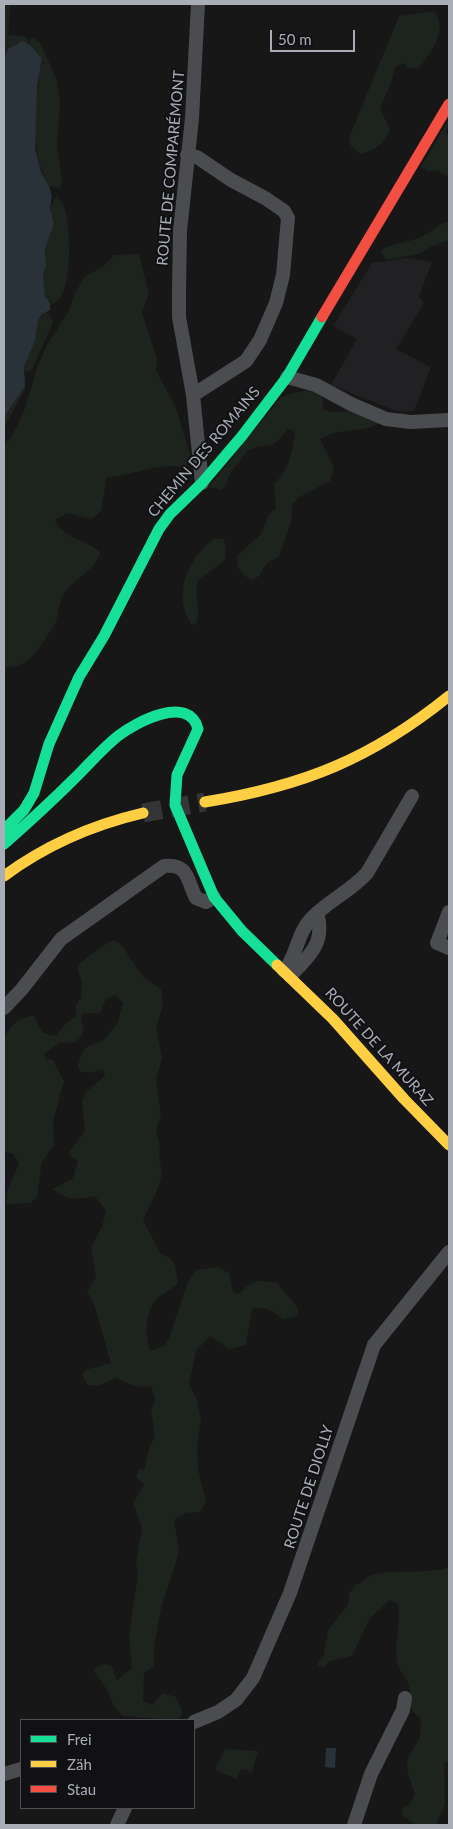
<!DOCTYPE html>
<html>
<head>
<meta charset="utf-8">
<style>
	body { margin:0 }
	#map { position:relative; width:453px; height:1829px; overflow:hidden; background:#171717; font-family:Lato,sans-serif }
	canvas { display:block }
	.frame { position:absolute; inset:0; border:5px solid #a8adb8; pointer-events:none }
	.legend { position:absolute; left:20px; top:1719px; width:175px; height:90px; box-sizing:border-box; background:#111113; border:1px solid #4d4f55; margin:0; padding:6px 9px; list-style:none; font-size:15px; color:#a8adb8 }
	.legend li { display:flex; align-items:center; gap:10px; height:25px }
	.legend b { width:25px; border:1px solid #4d4f55 }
	.scale { position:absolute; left:270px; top:30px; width:85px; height:22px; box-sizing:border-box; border:2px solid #a8adb8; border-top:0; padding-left:6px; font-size:15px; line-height:18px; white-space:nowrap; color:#a8adb8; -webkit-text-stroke:4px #111113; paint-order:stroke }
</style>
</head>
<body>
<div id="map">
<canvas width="453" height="1829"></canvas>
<div class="frame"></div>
<ul class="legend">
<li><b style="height:6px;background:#16e098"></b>Frei</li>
<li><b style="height:6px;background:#ffcf43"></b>Zäh</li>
<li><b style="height:6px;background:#f24e42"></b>Stau</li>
</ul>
<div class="scale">50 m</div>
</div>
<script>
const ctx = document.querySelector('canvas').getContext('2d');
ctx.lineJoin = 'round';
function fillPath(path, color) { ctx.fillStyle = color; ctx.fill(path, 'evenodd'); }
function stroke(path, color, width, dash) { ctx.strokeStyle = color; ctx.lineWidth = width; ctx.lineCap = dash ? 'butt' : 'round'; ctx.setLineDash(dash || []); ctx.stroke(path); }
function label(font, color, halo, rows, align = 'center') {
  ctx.font = font + ' Lato,sans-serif'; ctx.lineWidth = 4; ctx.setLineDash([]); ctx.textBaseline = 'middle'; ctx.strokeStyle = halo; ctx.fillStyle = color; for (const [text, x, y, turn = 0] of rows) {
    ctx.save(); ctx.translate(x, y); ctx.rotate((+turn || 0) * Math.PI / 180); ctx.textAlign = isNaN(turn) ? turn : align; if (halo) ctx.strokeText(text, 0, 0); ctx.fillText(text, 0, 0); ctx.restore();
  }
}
fillPath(new Path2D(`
	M405,258L432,262L419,297L424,303L396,349L431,367L414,411H396L331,385L357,339L333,326L372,263Z`), '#212123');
fillPath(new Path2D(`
	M4,4H11L8,35L26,37L29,44L30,39L33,38L41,44L57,81L60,103L57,145L62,181L60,188L49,186C27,148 35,99 42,58L30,45L19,42L8,49L4,58Z
	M435,11C447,32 432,51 419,68H407L405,63L395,67L392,80L380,109L390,129C384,144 374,151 360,154L351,146L349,138L399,16Z
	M449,119L446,133L449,136V177L437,170L428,171L421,167Z
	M57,195C60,201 65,206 66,213C70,231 74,299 52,304L45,296L43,275L46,266L45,249L54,224L50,208Z
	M449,222V240L432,246L419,254L386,260L381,252L382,249C397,242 415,242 428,233C437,228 439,223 449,222Z
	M139,254L149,294L142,313L157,359L156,370L176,408L191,457L186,468C157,461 135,476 107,477L101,511L92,519L67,513L55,520C64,540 86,539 100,552C99,567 74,579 65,592C59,599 59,612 56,621C54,627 49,633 46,638C35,655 26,668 4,667V446L12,436L25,409L37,368L47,345L69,311L74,295L85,276L103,267L114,255Z
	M45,312L49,314L53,322L32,370L27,372L24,370V367L35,341L38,321Z
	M25,386L26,388L4,427V417Z
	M313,388L321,392L324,410L333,412L368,410L379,423C366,433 340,427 320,439L334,468L330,481L301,496L292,504L291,522L279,556L267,563L259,576L252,580C241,575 237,569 237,556L261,534L269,514L276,509L274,484C290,469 292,452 295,432L288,429C269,454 270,440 246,451C242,462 235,464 231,472C227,479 228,484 221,490L209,487L281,397Z
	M214,539H223L226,546L225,560L198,580C193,596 202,610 196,624L192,625C171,597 188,557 214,539Z
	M113,940L120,943L143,977L161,989L163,1005L156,1029L162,1057L156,1080L161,1115L156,1131L160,1146L159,1156L162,1174L158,1188L143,1220L160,1253L170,1258L175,1265L178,1284C171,1290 157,1296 153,1304C145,1318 145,1336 150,1351L164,1346L169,1338L188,1281L196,1270L217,1267L229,1273L233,1292L238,1294C254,1280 255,1279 277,1283L298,1308V1316L283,1319C273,1311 265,1306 252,1309L246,1345L229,1349L210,1336L196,1351L189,1384L197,1400L201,1420L197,1446L198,1468L206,1502L200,1512L186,1513L174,1520L179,1552L162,1605L154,1645V1666L144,1673L143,1701L152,1705L163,1693L176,1697L183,1713L178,1720L123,1716L114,1707L108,1691L93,1670L102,1664L111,1665L117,1680L132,1668L129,1636L138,1575L136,1562L142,1528L133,1503L144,1485L136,1477L140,1467L144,1471L150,1445L155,1437L151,1410L155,1400L151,1386C138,1389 128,1385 117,1377L99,1386L88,1385L82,1375L85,1370L111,1363L94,1304L87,1291L96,1277L91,1247L102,1227L106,1211L95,1196C77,1200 67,1201 53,1189L73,1178L78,1161L68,1154L85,1131L82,1101L86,1092L105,1076L103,1069L89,1073L80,1071L78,1067C83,1046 84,1047 103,1041L117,1024L123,1003L115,995L106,999L100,1013H84L81,1018C85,1030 85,1035 74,1043L60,1042L44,1054L45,1059L53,1060L64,1081L53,1122L54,1145L42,1162L37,1197L30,1203L6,1204L8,1189L19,1163L13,1154L4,1152V1039C11,1025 18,1016 34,1016L43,1033L55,1036L65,1024L76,1017V1004L81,998L82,982L77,967C81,961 106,943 113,940Z
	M449,1567V1761L444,1764L445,1804L436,1825H415L402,1815L403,1808L411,1802L415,1795C413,1784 404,1770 408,1759C415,1740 424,1743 420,1717C405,1709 413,1697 408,1683C405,1676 399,1670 397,1662C394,1643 401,1624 398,1604L390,1600L370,1618L352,1656L330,1661L323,1668L317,1665L324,1655L328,1630L348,1605L349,1594L355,1585C363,1583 367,1575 375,1574C400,1569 424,1575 449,1567Z
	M225,1749L258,1751L252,1772L241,1769L237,1779L215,1770Z`), '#1d241e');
fillPath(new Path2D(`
	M22,41L30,45L42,58L37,86L35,148L41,172L49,186L52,196L50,208L54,224L45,249L46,266L43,275L45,296L50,303V310L42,314L38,321L35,341L24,367L25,386L4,417V58L8,49Z
	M326,1748H336L335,1768L325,1767Z`), '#2a3239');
stroke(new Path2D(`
	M143,813L205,802`), '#343537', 19, [19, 9]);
stroke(new Path2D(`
	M198,4L192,118L180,231L179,291V317L193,395L202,483
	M187,155L197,157L231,180L265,198L284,211L288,218L283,275L276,303L260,340L246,361L193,395
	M287,377L316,385L351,404L386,419L411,422L449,420
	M449,912L437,943L449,948
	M284,971C297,956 297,934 310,920C327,901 350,892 367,873L412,796
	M290,976C309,957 326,942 317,913
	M4,1008L22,989L61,939L164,866C189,863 187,881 196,898L206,902L214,897
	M194,1722L218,1712L236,1700L253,1678L290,1593L374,1345L449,1252
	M4,1774L21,1769
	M117,1825L125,1808
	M354,1825L371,1774L403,1710L405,1698`), '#4b4c50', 14);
stroke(new Path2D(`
	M4,830L24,810L34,793L49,744L79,677L104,636L159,529L170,514L202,483L242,436L287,377L322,317
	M4,844C29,822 53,800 77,776C90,763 103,748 118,736C136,722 189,694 198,729L177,775L175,805L214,897L242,931L277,965`), '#16e098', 11);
stroke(new Path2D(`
	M205,802C303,786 371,759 449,696
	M4,876C46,845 92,825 143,813
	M277,965L333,1019L404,1099L449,1145`), '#ffcf43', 11);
stroke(new Path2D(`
	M322,317L449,104`), '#f24e42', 11);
label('15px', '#a8adb8', '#111113', [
	["ROUTE DE COMPARÉMONT",171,168,-85],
	["CHEMIN DES ROMAINS",204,452,-50],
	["ROUTE DE LA MURAZ",379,1047,48],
	["ROUTE DE DIOLLY",309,1487,-72]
]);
</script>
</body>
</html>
